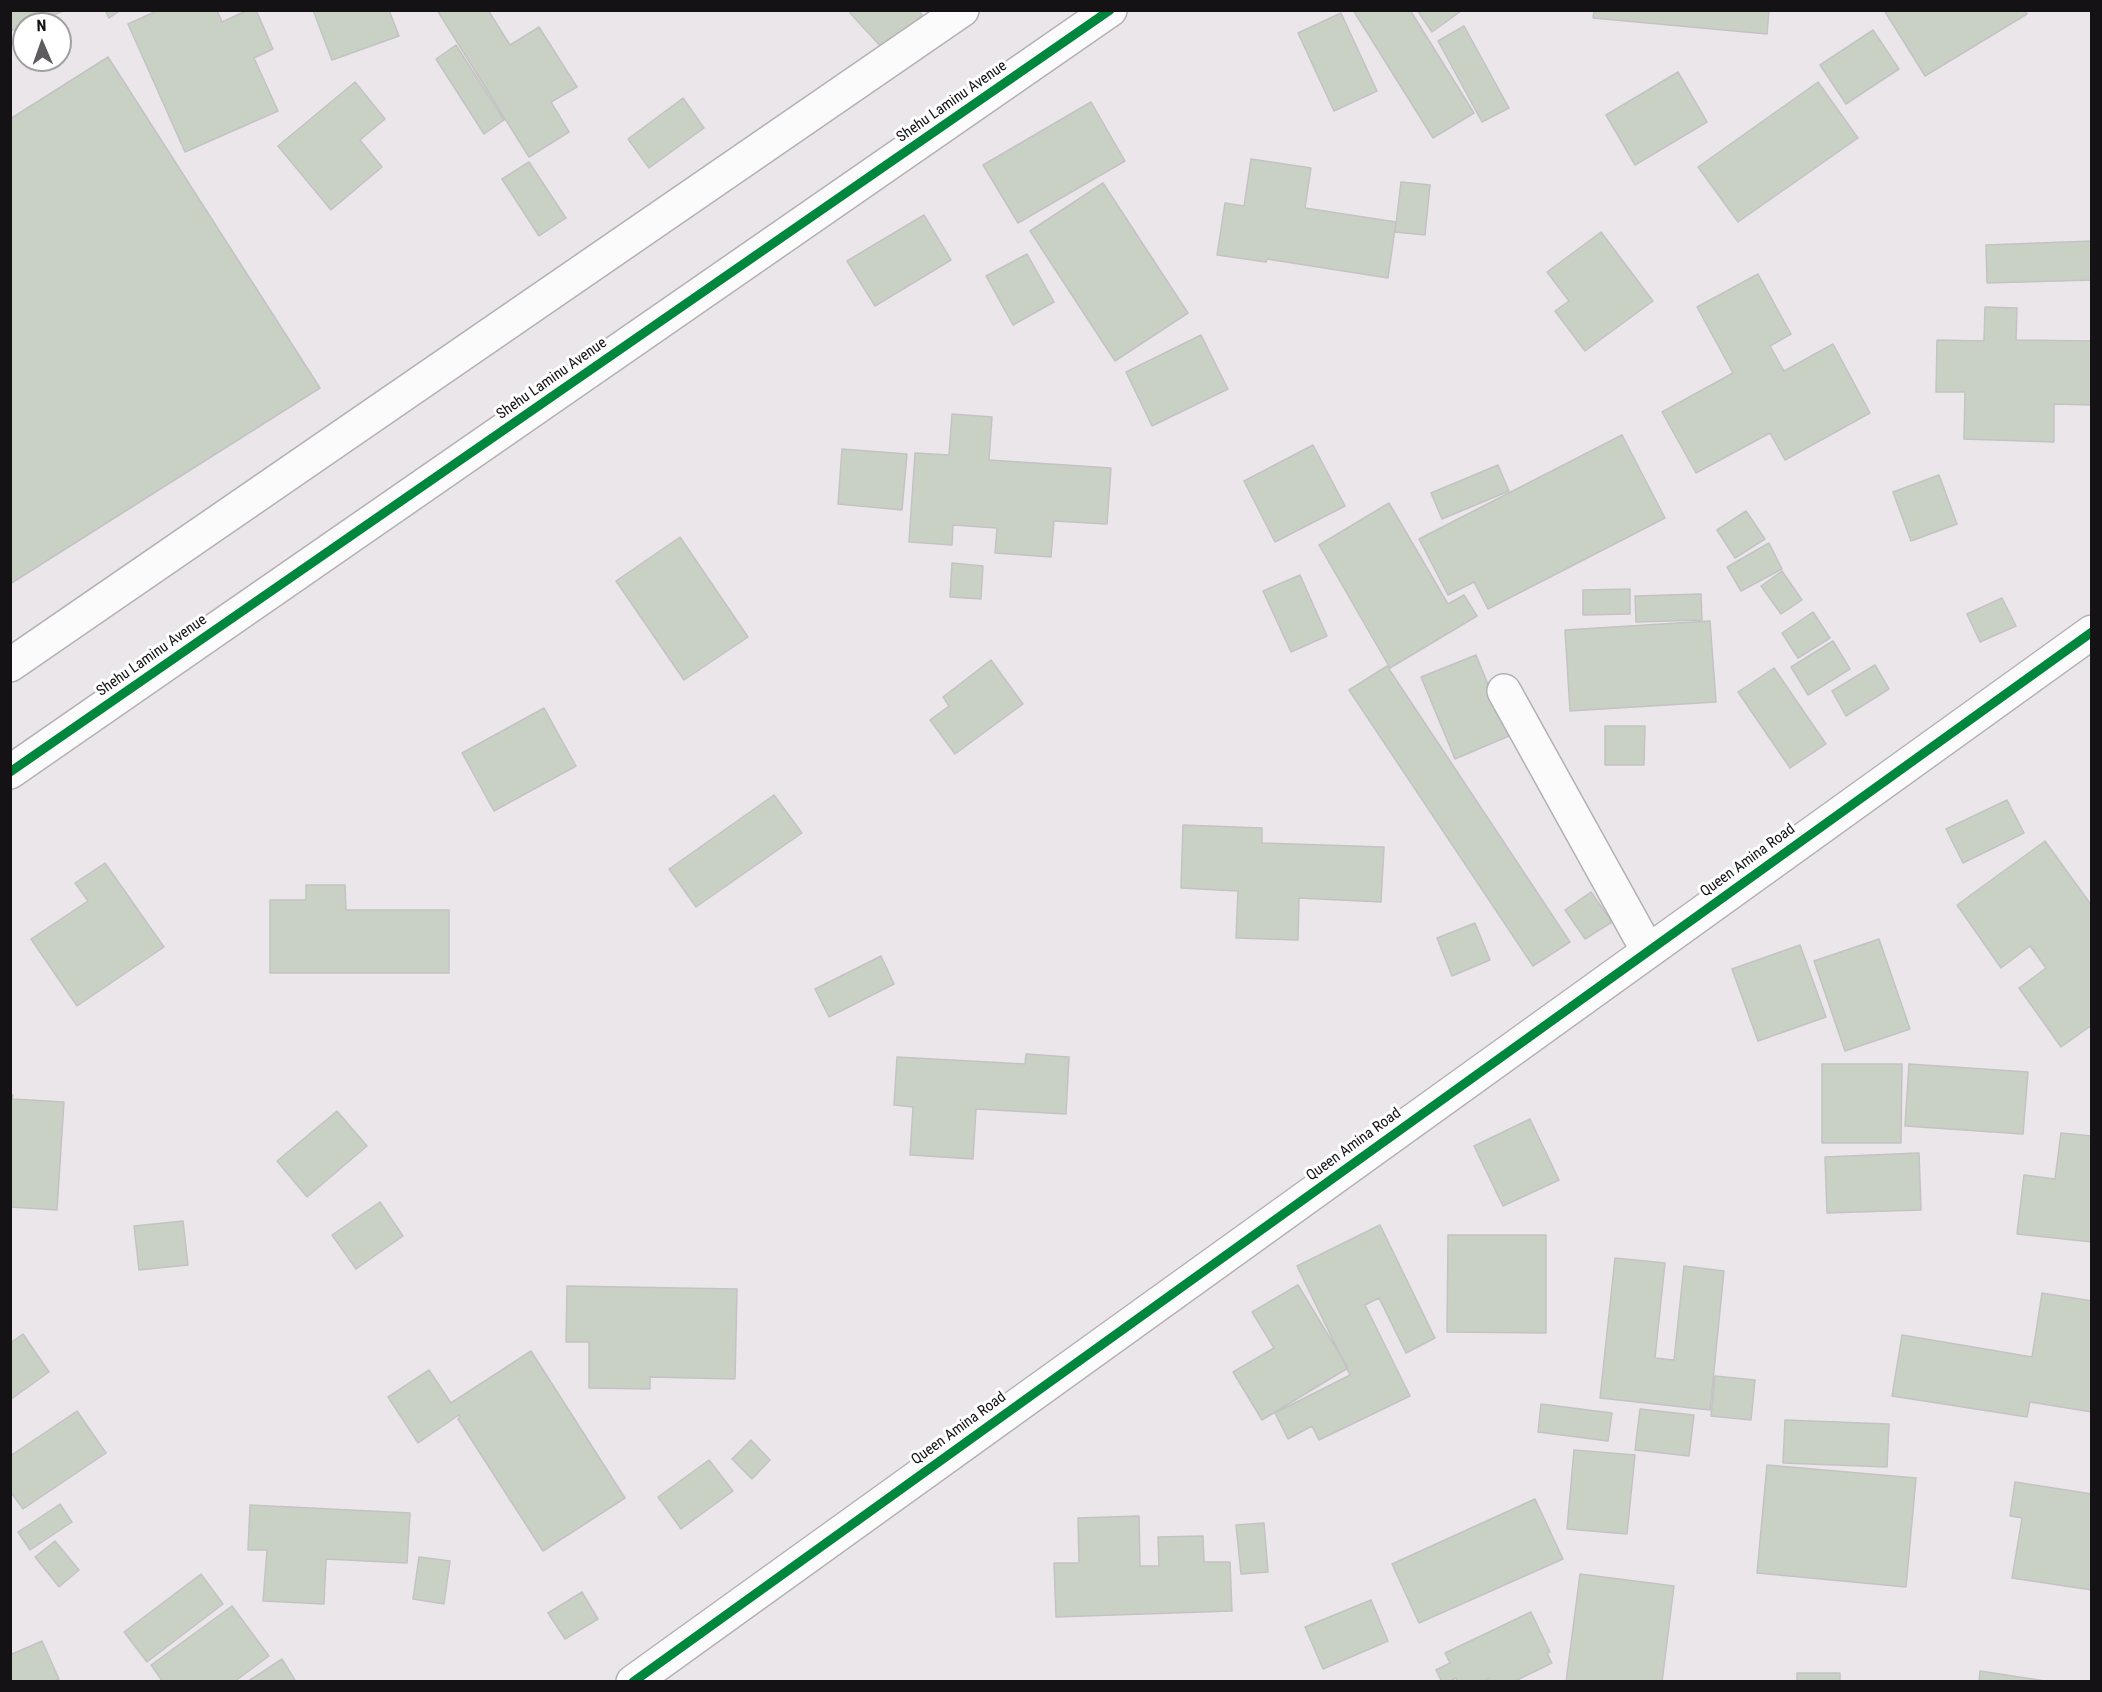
<!DOCTYPE html>
<html>
<head>
<meta charset="utf-8">
<style>
	body { margin:0 }
	#map { position:relative; width:2102px; height:1692px; overflow:hidden; background:#eae6ea; font-family:"Roboto Condensed",sans-serif }
	canvas { display:block }
	.frame { position:absolute; inset:0; border:12px solid #141214; pointer-events:none }
	.north { position:absolute; left:12px; top:12px; width:60px; height:60px; box-sizing:border-box; background:#fff; border:2px solid #a1a0a1; border-radius:50%; rotate:358deg; font-size:16px; font-weight:700; line-height:24px; text-align:center; color:#141214 }
	.north::after { content:''; display:block; margin:auto; width:21px; height:27px; background:#5f5c5f; clip-path:polygon(50% 0,100% 100%,50% 72%,0 100%) }
</style>
</head>
<body>
<div id="map">
<canvas width="2102" height="1692"></canvas>
<div class="frame"></div>
<div class="north">N</div>
</div>
<script>
const ctx = document.querySelector('canvas').getContext('2d');
ctx.lineJoin = 'round';
function fillPath(path, color) { ctx.fillStyle = color; ctx.fill(path, 'evenodd'); }
function stroke(path, color, width, dash) { ctx.strokeStyle = color; ctx.lineWidth = width; ctx.lineCap = dash ? 'butt' : 'round'; ctx.setLineDash(dash || []); ctx.stroke(path); }
function label(font, color, halo, rows, align = 'center') {
  ctx.font = font + ' "Roboto Condensed",sans-serif'; ctx.lineWidth = 6; ctx.setLineDash([]); ctx.textBaseline = 'middle'; ctx.strokeStyle = halo; ctx.fillStyle = color; for (const [text, x, y, turn = 0] of rows) {
    ctx.save(); ctx.translate(x, y); ctx.rotate((+turn || 0) * Math.PI / 180); ctx.textAlign = isNaN(turn) ? turn : align; if (halo) ctx.strokeText(text, 0, 0); ctx.fillText(text, 0, 0); ctx.restore();
  }
}
const building = new Path2D(`
	M10,10H66L30,24H24V26L10,31Z
	M105,10H121L109,18Z
	M159,10H217L222,22L248,10H256L273,49L254,58L278,111L185,152L128,24Z
	M313,10H389L399,36L332,60Z
	M437,10H488L510,45L539,27L577,87L551,102L569,132L529,157Z
	M853,10H919L922,15L884,50L850,13Z
	M1353,10H1410L1474,113L1433,138Z
	M1417,10H1461V11L1432,32Z
	M1594,10H1769L1767,34L1593,18Z
	M1884,10H2025L2027,14L1925,76Z
	M1341,13L1377,91L1334,111L1298,33Z
	M1464,26L1509,108L1482,122L1438,41Z
	M1873,30L1899,69L1846,104L1820,65Z
	M456,45L504,120L484,134L436,59Z
	M108,57L320,388L10,584V119Z
	M1678,72L1707,122L1635,165L1606,115Z
	M355,82L385,119L360,140L382,167L331,210L278,146Z
	M1818,82L1858,138L1738,222L1698,167Z
	M683,98L704,128L649,168L628,139Z
	M1091,102L1125,161L1018,223L983,165Z
	M1251,159L1311,168L1305,208L1396,222L1388,278L1267,259L1266,262L1217,255L1225,203L1244,206Z
	M529,162L566,218L539,236L502,179Z
	M1401,182L1430,185L1425,235L1395,232Z
	M1103,183L1188,313L1115,361L1030,231Z
	M924,215L951,260L875,306L847,261Z
	M1601,232L1653,301L1585,351L1555,311L1569,301L1547,272Z
	M2092,241V280L1987,283L1986,245Z
	M1027,254L1054,302L1013,325L986,276Z
	M1758,274L1791,334L1770,346L1784,371L1833,344L1870,413L1785,460L1770,433L1696,473L1662,412L1733,373L1697,307Z
	M1985,307L2017,308L2016,340L2092,341V405L2054,404V442L1964,439L1965,392H1936L1937,340L1984,341Z
	M1201,335L1228,389L1152,426L1126,372Z
	M952,414L992,417L989,460L1111,468L1107,524L1054,521L1051,557L995,553L997,528L953,525L952,545L909,542L915,453L949,455Z
	M1622,435L1665,518L1488,609L1474,582L1448,595L1419,539Z
	M1313,445L1345,506L1275,542L1244,481Z
	M842,449L907,454L902,510L838,504Z
	M1498,465L1509,491L1442,519L1431,493Z
	M1939,475L1957,524L1911,541L1893,492Z
	M1389,503L1448,604L1464,595L1477,616L1390,668L1319,545Z
	M1746,511L1765,539L1735,558L1717,530Z
	M680,537L748,637L684,680L616,581Z
	M1769,543L1782,569L1741,591L1727,567Z
	M952,563L983,566L981,599L950,597Z
	M1782,571L1802,600L1781,614L1761,586Z
	M1300,575L1327,636L1291,652L1263,591Z
	M1630,589V614L1583,615V590Z
	M1701,594L1702,620L1636,622L1635,596Z
	M2002,598L2016,626L1980,642L1967,614Z
	M1813,612L1830,638L1798,658L1782,633Z
	M1710,621L1716,702L1570,711L1565,630Z
	M1833,641L1850,669L1808,695L1791,667Z
	M1476,655L1509,736L1455,759L1421,677Z
	M991,660L1023,704L955,754L930,720L949,706L943,697Z
	M1875,665L1889,689L1846,716L1832,691Z
	M1387,666L1570,942L1533,966L1349,690Z
	M1774,668L1826,744L1790,768L1738,692Z
	M544,708L576,766L494,811L462,753Z
	M1605,726H1645L1644,765H1605Z
	M774,795L802,833L696,907L669,869Z
	M2007,800L2024,833L1963,863L1946,829Z
	M1183,825L1262,828V843L1384,847L1381,902L1299,898L1298,940L1236,938L1238,891L1181,888Z
	M2045,841L2092,906V1025L2061,1047L2019,988L2046,968L2030,946L2001,968L1957,905Z
	M105,863L164,947L77,1006L31,939L88,901L75,883Z
	M306,885H345L346,910H449V973H270V900H306Z
	M1591,892L1612,922L1585,939L1565,910Z
	M1475,923L1490,960L1452,976L1437,938Z
	M1879,939L1910,1029L1845,1051L1814,961Z
	M1800,945L1826,1017L1758,1041L1732,969Z
	M881,956L894,984L829,1017L815,989Z
	M1026,1054L1069,1057L1066,1114L976,1109L973,1159L910,1155L913,1107L894,1105L897,1057L1025,1064Z
	M1822,1064H1902L1901,1143H1822Z
	M1909,1064L2028,1072L2023,1134L1905,1126Z
	M10,1095H13L12,1099L64,1102L57,1210L10,1207Z
	M337,1111L367,1146L307,1197L277,1161Z
	M1530,1119L1559,1180L1503,1206L1474,1146Z
	M2061,1133L2092,1136V1242L2017,1234L2024,1175L2055,1179Z
	M1919,1153L1921,1210L1827,1213L1825,1157Z
	M380,1202L403,1236L356,1269L332,1235Z
	M183,1221L188,1265L139,1270L134,1226Z
	M1380,1225L1435,1338L1406,1353L1379,1298L1365,1305L1410,1396L1319,1440L1312,1426L1288,1439L1275,1413L1350,1375L1297,1266Z
	M1448,1235H1546V1333L1447,1332Z
	M1615,1258L1665,1263L1655,1358L1674,1360L1684,1266L1724,1271L1710,1410L1600,1398Z
	M1298,1285L1348,1368L1262,1420L1233,1372L1274,1348L1252,1312Z
	M567,1286L737,1289L735,1379L650,1377V1389L589,1388V1342H566Z
	M2042,1293L2092,1301V1412L2030,1402L2027,1417L1892,1396L1902,1335L2032,1357Z
	M23,1334L49,1372L10,1400V1343Z
	M531,1351L625,1498L543,1551L458,1419L460,1417L459,1415L418,1443L388,1397L429,1370L451,1403Z
	M1715,1376L1755,1380L1751,1420L1711,1416Z
	M1541,1404L1612,1413L1608,1441L1538,1432Z
	M1640,1409L1694,1415L1689,1456L1635,1450Z
	M77,1411L106,1453L23,1509L10,1491V1456Z
	M1785,1420L1889,1424L1887,1467L1783,1463Z
	M751,1440L770,1460L752,1479L732,1459Z
	M1574,1450L1635,1455L1627,1534L1567,1529Z
	M709,1460L733,1491L681,1529L658,1497Z
	M1767,1465L1916,1478L1906,1587L1757,1573Z
	M2015,1482L2092,1494V1590L2012,1578L2022,1518L2010,1516Z
	M1535,1499L1563,1559L1419,1623L1392,1564Z
	M60,1504L72,1522L30,1550L18,1532Z
	M250,1505L410,1513L407,1563L326,1559L324,1604L263,1601L267,1550H248Z
	M1139,1516L1140,1566H1159L1158,1537L1203,1536L1204,1562H1230L1232,1611L1056,1617L1054,1563H1079L1078,1518Z
	M1264,1523L1268,1572L1241,1574L1236,1525Z
	M55,1541L79,1570L59,1587L35,1557Z
	M419,1557L450,1561L444,1604L413,1599Z
	M201,1574L223,1604L147,1662L124,1632Z
	M1580,1574L1674,1586L1662,1682H1566Z
	M582,1592L598,1619L565,1639L548,1613Z
	M1371,1600L1388,1641L1323,1669L1305,1627Z
	M232,1606L269,1656L234,1682H163L151,1665Z
	M1531,1612L1550,1652L1547,1653L1552,1663L1513,1682H1490L1489,1678L1482,1682H1458L1456,1678L1449,1682H1442L1436,1670L1450,1663L1445,1653Z
	M42,1641L59,1679L53,1682H10V1655Z
	M282,1659L296,1682H247Z
	M1980,1671L2052,1682H1979Z
	M1797,1673H1840V1682H1797Z`);
fillPath(building, '#c8d1c4');
stroke(building, '#c4c3c4', 1.5);
const minor = new Path2D(`
	M10,665L962,10
	M1504,691L1648,951
	M10,772L1110,10
	M633,1682L2092,632`);
stroke(minor, '#b4b1b4', 36);
stroke(minor, '#fcfbfc', 33);
stroke(new Path2D(`
	M10,772L1110,10
	M633,1682L2092,632`), '#00873e', 9);
label('15px', '#141214', '#fff', [
	["Shehu Laminu Avenue",952,102,-35],
	["Shehu Laminu Avenue",552,379,-35],
	["Shehu Laminu Avenue",152,656,-35],
	["Queen Amina Road",1748,861,-36],
	["Queen Amina Road",1354,1145,-36],
	["Queen Amina Road",959,1429,-36]
]);
</script>
</body>
</html>
